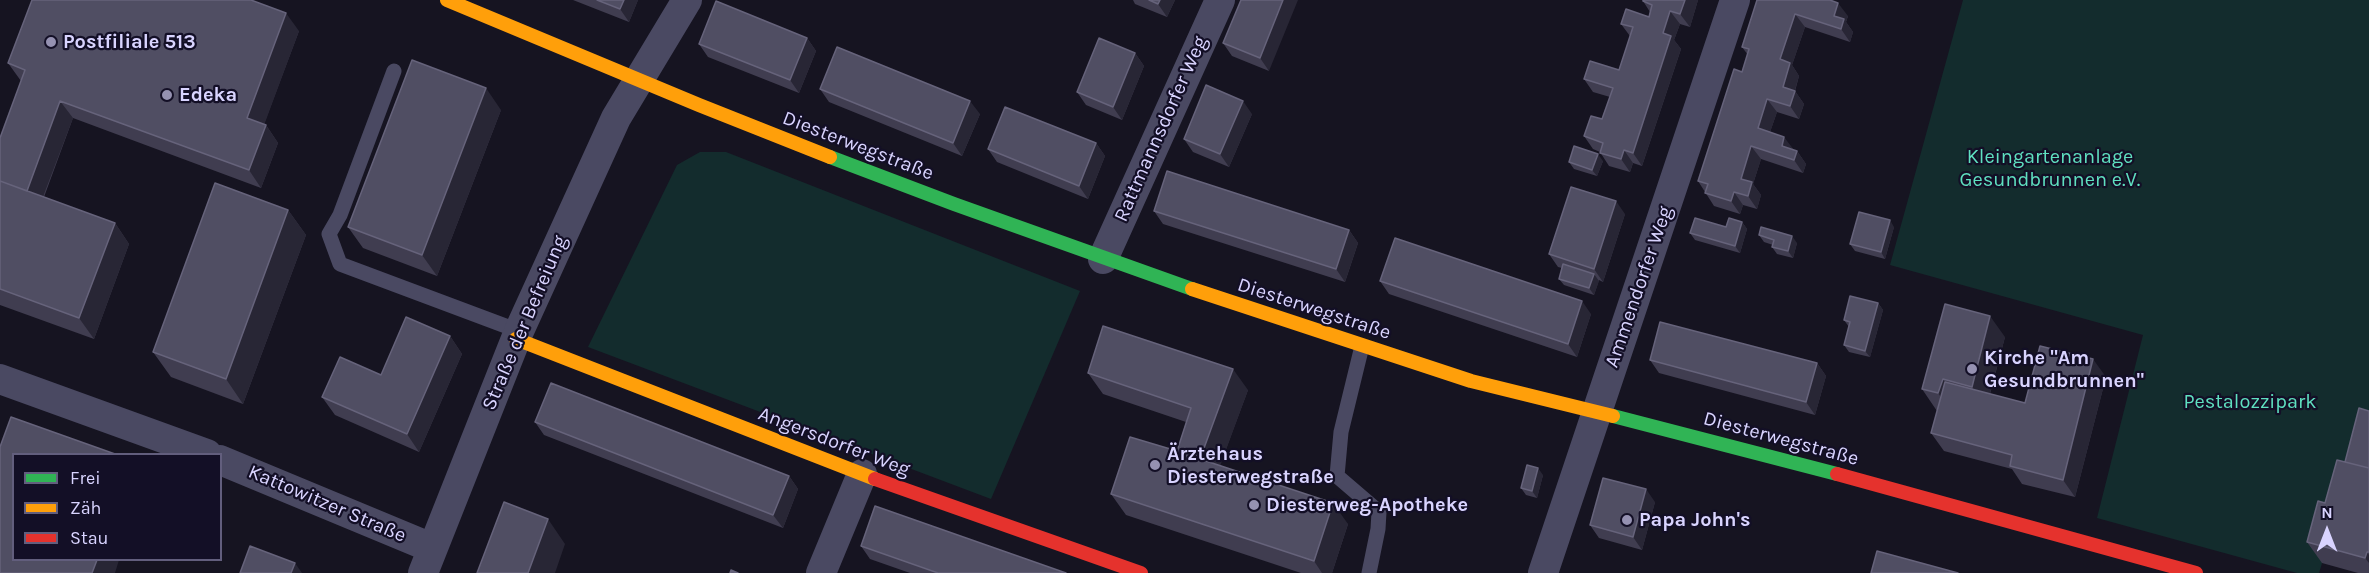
<!DOCTYPE html>
<html>
<head>
<meta charset="utf-8">
<style>
	body { margin:0 }
	#map { position:relative; width:2369px; height:573px; overflow:hidden; background:#161421; font-family:Karla,sans-serif }
	canvas { display:block }
	.legend { position:absolute; left:12px; top:453px; width:210px; height:108px; box-sizing:border-box; background:#130f26; border:2px solid #625e7d; margin:0; padding:8px 10px; list-style:none; font-size:18px; color:#d9d4ff }
	.legend li { display:flex; align-items:center; gap:12px; height:30px }
	.legend b { width:30px; border:2px solid #625e7d }
	.north { position:absolute; left:2297px; top:501px; width:60px; height:60px; -webkit-text-stroke:4px #130f26; paint-order:stroke; rotate:0deg; font-size:16px; font-weight:700; line-height:24px; text-align:center; color:#d9d4ff }
	.north::after { content:''; display:block; margin:auto; width:21px; height:27px; background:#d9d4ff; clip-path:polygon(50% 0,100% 100%,50% 72%,0 100%) }
</style>
</head>
<body>
<div id="map">
<canvas width="2369" height="573"></canvas>
<ul class="legend">
<li><b style="height:8px;background:#30b455"></b>Frei</li>
<li><b style="height:8px;background:#ff9f0a"></b>Zäh</li>
<li><b style="height:8px;background:#e5322d"></b>Stau</li>
</ul>
<div class="north">N</div>
</div>
<script>
const ctx = document.querySelector('canvas').getContext('2d');
ctx.lineJoin = 'round';
function fillPath(path, color) { ctx.fillStyle = color; ctx.fill(path, 'evenodd'); }
function stroke(path, color, width, dash) { ctx.strokeStyle = color; ctx.lineWidth = width; ctx.lineCap = dash ? 'butt' : 'round'; ctx.setLineDash(dash || []); ctx.stroke(path); }
function label(font, color, halo, rows, align = 'center') {
  ctx.font = font + ' Karla,sans-serif'; ctx.lineWidth = 4.5; ctx.setLineDash([]); ctx.textBaseline = 'middle'; ctx.strokeStyle = halo; ctx.fillStyle = color; for (const [text, x, y, turn = 0] of rows) {
    ctx.save(); ctx.translate(x, y); ctx.rotate((+turn || 0) * Math.PI / 180); ctx.textAlign = isNaN(turn) ? turn : align; if (halo) ctx.strokeText(text, 0, 0); ctx.fillText(text, 0, 0); ctx.restore();
  }
}
fillPath(new Path2D(`
	M1963,0H2369V414L2319,573H2297L2097,518L2143,335L1890,265Z
	M700,152H726L1080,291L991,499L588,347L677,165Z`), '#132c2d');
stroke(new Path2D(`
	M394,71L340,215L329,234L340,264L519,331
	M1362,346L1341,432L1337,476L1379,512L1378,529L1369,573`), '#4a4962', 15);
stroke(new Path2D(`
	M1103,259L1220,0
	M0,379L207,454
	M220,460L432,548
	M423,573L519,331L616,118L687,0
	M821,573L862,474
	M1543,573L1735,0`), '#4a4962', 30);
stroke(new Path2D(`
	M830,157L954,204L1192,289
	M1613,416L1837,474`), '#30b455', 14);
stroke(new Path2D(`
	M447,0L699,105L830,157
	M1192,289L1471,381L1613,416
	M516,339L875,479`), '#ff9f0a', 14);
stroke(new Path2D(`
	M1837,474L2196,573
	M875,479L1141,573`), '#e5322d', 14);
fillPath(new Path2D(`
	M573,0H638L629,22Z
	M1133,0H1175L1167,17L1135,4Z
	M1241,0L1269,71L1232,56L1223,43Z
	M1698,0L1690,27L1680,24L1674,40L1681,49L1642,166L1633,163L1630,172L1609,166L1600,152L1593,149L1584,136L1602,119L1610,97L1593,92L1584,79L1619,70L1630,36L1621,24L1649,17L1650,12L1643,1Z
	M1757,0L1848,16L1846,22L1853,32L1850,42L1805,27L1792,65L1799,76L1795,91L1804,104L1799,119L1777,112L1770,132L1794,150L1797,151L1806,164L1803,173L1761,159L1753,184L1761,195L1757,209L1743,205L1740,214L1714,206L1698,181L1742,72L1748,55L1742,47Z
	M299,31L264,124L266,125L278,143L261,188L73,118L44,197L115,223L129,244L94,339L0,305V138L21,81L8,63Z
	M807,38L816,51L799,93L708,57L699,44Z
	M1135,53L1144,66L1122,120L1086,105L1077,92Z
	M820,89L980,114L962,156L829,102Z
	M501,110L437,276L363,248L348,227Z
	M1252,114L1229,167L1193,152L1184,139Z
	M1096,143L1105,156L1088,199L997,162L988,149Z
	M1603,161L1597,176L1574,169L1569,162Z
	M288,210L306,235L243,404L171,377L153,352Z
	M1154,211L1349,230L1358,243L1345,282L1163,224Z
	M1625,214L1603,282L1599,280L1594,295L1564,285L1559,279L1562,268L1558,267L1549,254Z
	M1742,222L1747,229L1740,253L1695,240L1690,233L1726,227Z
	M1894,227L1885,259L1855,251L1850,244Z
	M1759,235L1797,243L1793,258L1777,254L1772,247L1773,245L1764,242Z
	M1380,281L1591,314L1577,357L1389,294Z
	M1878,303L1883,310L1870,357L1849,352L1844,345L1849,327L1844,320Z
	M450,336L462,354L419,452L335,415L322,397L381,375Z
	M2005,337L1990,394L2025,403L2106,377L2075,497L2022,484L2012,469L1944,451L1931,433L1937,411L1922,389Z
	M1650,360L1817,363L1826,376L1815,415L1659,373Z
	M1088,373L1248,390L1220,465L1348,524L1332,573H1301L1126,515L1111,494L1177,451L1186,422L1103,394Z
	M2369,411V573H2358L2322,563L2307,542Z
	M535,422L789,476L798,489L783,528L544,435Z
	M1543,475L1537,498L1526,495L1521,488Z
	M1655,502L1642,550L1599,538L1590,525Z
	M861,546L1066,573H910L870,559Z`), '#403d50');
fillPath(new Path2D(`
	M624,0H638L629,22L620,9Z
	M1160,0H1175L1167,17L1158,4Z
	M1283,0H1298L1269,71L1260,58Z
	M1685,0H1698L1690,27L1680,14Z
	M1838,3L1848,16L1846,22L1853,32L1850,42L1841,29L1834,16Z
	M1670,11L1680,24L1674,40L1681,49L1642,166L1633,153L1663,33Z
	M286,13L299,31L260,136L247,118Z
	M1795,14L1805,27L1792,65L1799,76L1792,100L1783,87L1780,59Z
	M807,38L816,51L799,93L790,80Z
	M1135,53L1144,66L1122,120L1113,107Z
	M486,88L501,110L437,276L422,255Z
	M1795,91L1804,104L1799,119L1790,106Z
	M1767,99L1777,112L1767,141L1758,128Z
	M60,101L73,118L38,210L26,193Z
	M970,101L980,114L962,156L953,143Z
	M1243,101L1252,114L1229,167L1220,154Z
	M266,125L278,143L261,188L249,170Z
	M1784,137L1794,150L1782,146Z
	M1096,143L1105,156L1088,199L1079,186Z
	M1751,146L1761,159L1753,184L1761,195L1757,209L1748,196L1741,179Z
	M1624,150L1633,163L1630,172L1621,159Z
	M1797,151L1806,164L1803,173L1794,160Z
	M1598,154L1603,161L1597,176L1592,170Z
	M1734,192L1743,205L1740,214L1731,201Z
	M1616,201L1625,214L1603,282L1594,269Z
	M288,210L306,235L243,404L226,379Z
	M1890,220L1894,227L1885,259L1881,252Z
	M1742,222L1747,229L1740,253L1735,246Z
	M115,223L129,244L94,339L79,318Z
	M1349,230L1358,243L1345,282L1336,269Z
	M1792,236L1797,243L1793,258L1788,251Z
	M1594,274L1599,281L1594,295L1589,288Z
	M1582,301L1591,314L1577,357L1568,344Z
	M1878,303L1883,310L1870,357L1865,351Z
	M1990,316L2005,337L1986,408L1972,387Z
	M450,336L462,354L419,452L407,434Z
	M2093,359L2106,377L2075,497L2063,480Z
	M1817,363L1826,376L1815,415L1806,402Z
	M1233,369L1248,390L1215,480L1200,459Z
	M1943,379L1957,400L1953,415L1938,393Z
	M1538,468L1543,475L1537,498L1532,491Z
	M789,476L798,489L783,528L773,515Z
	M1646,489L1655,502L1642,550L1633,537Z
	M1333,503L1348,524L1332,573H1322L1314,561Z
	M548,519L565,544L555,573H528Z
	M2367,552L2369,555V563L2365,558Z
	M97,560H119L115,573H92Z
	M295,563L302,573H291Z`), '#282635');
const building = new Path2D(`
	M32,0H251L286,13L247,118L266,125L249,170L60,101L27,191L0,181V138L25,70L8,63Z
	M597,0H624L620,9Z
	M1149,0H1160L1158,4Z
	M1241,0H1283L1260,58L1223,43Z
	M1643,0H1685L1680,14L1670,11L1663,33L1671,36L1633,153L1624,150L1621,159L1600,153L1603,143L1584,136L1591,116L1602,119L1613,88L1584,79L1590,61L1619,70L1633,27L1621,24L1626,9L1649,17L1652,5L1643,1Z
	M1757,0H1830L1838,3L1834,16L1844,19L1841,29L1795,14L1780,59L1790,63L1783,87L1795,91L1790,106L1767,99L1758,128L1784,137L1782,146L1797,151L1794,160L1751,146L1741,179L1752,182L1748,196L1734,192L1731,201L1705,193L1708,184L1698,181L1734,69L1742,72L1749,49L1742,47Z
	M716,1L807,38L790,80L699,44Z
	M1099,38L1135,53L1113,107L1077,92Z
	M837,47L970,101L953,143L820,89Z
	M412,60L486,88L422,255L348,227Z
	M1206,85L1243,101L1220,154L1184,139Z
	M1005,107L1096,143L1079,186L988,149Z
	M1574,146L1598,154L1592,170L1569,162Z
	M1167,171L1349,230L1336,269L1154,211Z
	M0,181L115,223L79,318L0,289Z
	M215,183L288,210L226,379L153,352Z
	M1571,187L1616,201L1594,269L1549,254Z
	M1859,212L1890,220L1881,252L1850,244Z
	M1695,218L1726,227L1729,218L1742,222L1735,246L1690,233Z
	M1761,227L1792,236L1788,251L1772,247L1774,240L1759,235Z
	M1395,238L1582,301L1568,344L1380,281Z
	M1563,264L1594,274L1589,288L1559,279Z
	M1850,296L1878,303L1865,351L1844,345L1850,322L1844,320Z
	M1945,304L1990,316L1972,387L1943,379L1938,393L1922,389Z
	M406,317L450,336L407,434L322,397L340,357L381,375Z
	M1660,322L1817,363L1806,402L1650,360Z
	M1103,326L1233,369L1200,459L1333,503L1314,561L1111,494L1130,437L1177,451L1191,408L1088,373Z
	M2040,346L2093,359L2063,480L2010,466L2012,455L1931,433L1945,382L2025,403Z
	M551,383L789,476L773,515L535,422Z
	M2359,408L2369,411V468L2345,462Z
	M11,417L115,454H14V560H97L92,573H0V447Z
	M2337,460L2369,468V552H2367L2365,558L2307,542L2318,501L2325,503Z
	M1527,465L1538,468L1532,491L1521,488Z
	M1603,478L1646,489L1633,537L1590,525Z
	M504,502L548,519L528,573H477Z
	M875,506L1066,573H938L861,546Z
	M250,546L295,563L291,573H240Z
	M1877,551L1958,573H1871Z
	M731,570L738,573H730Z`);
fillPath(building, '#504e63');
stroke(building, '#66637b', 1.5);
for (const [x, y, r, color] of [
	[51,42,6,"#9591b1"],
	[167,95,6,"#9591b1"],
	[1972,369,6,"#9591b1"],
	[1155,465,6,"#9591b1"],
	[1254,505,6,"#9591b1"],
	[1627,520,6,"#9591b1"]
]) { const dot = new Path2D(); dot.arc(x, y, r, 0, 2 * Math.PI); ctx.fillStyle = color; ctx.fill(dot); stroke(dot, '#130f26', 2); }
label('bold 20px', '#d9d4ff', '#130f26', [
	["Postfiliale 513",63,42],
	["Edeka",179,95],
	["Kirche \"Am",1984,358],
	["Gesundbrunnen\"",1984,381],
	["Ärztehaus",1167,454],
	["Diesterwegstraße",1167,477],
	["Diesterweg-Apotheke",1266,505],
	["Papa John's",1639,520]
], 'left');
label('20px', '#d9d4ff', '#130f26', [
	["Rattmannsdorfer Weg",1161,129,-66],
	["Diesterwegstraße",858,146,21],
	["Ammendorfer Weg",1639,287,-71],
	["Diesterwegstraße",1314,309,18],
	["Straße der Befreiung",525,323,-67],
	["Diesterwegstraße",1781,439,15],
	["Angersdorfer Weg",834,442,21],
	["Kattowitzer Straße",327,504,23]
]);
label('20px', '#5fe0c0', '#130f26', [
	["Kleingartenanlage",2050,157],
	["Gesundbrunnen e.V.",2050,180],
	["Pestalozzipark",2250,402]
]);
</script>
</body>
</html>
